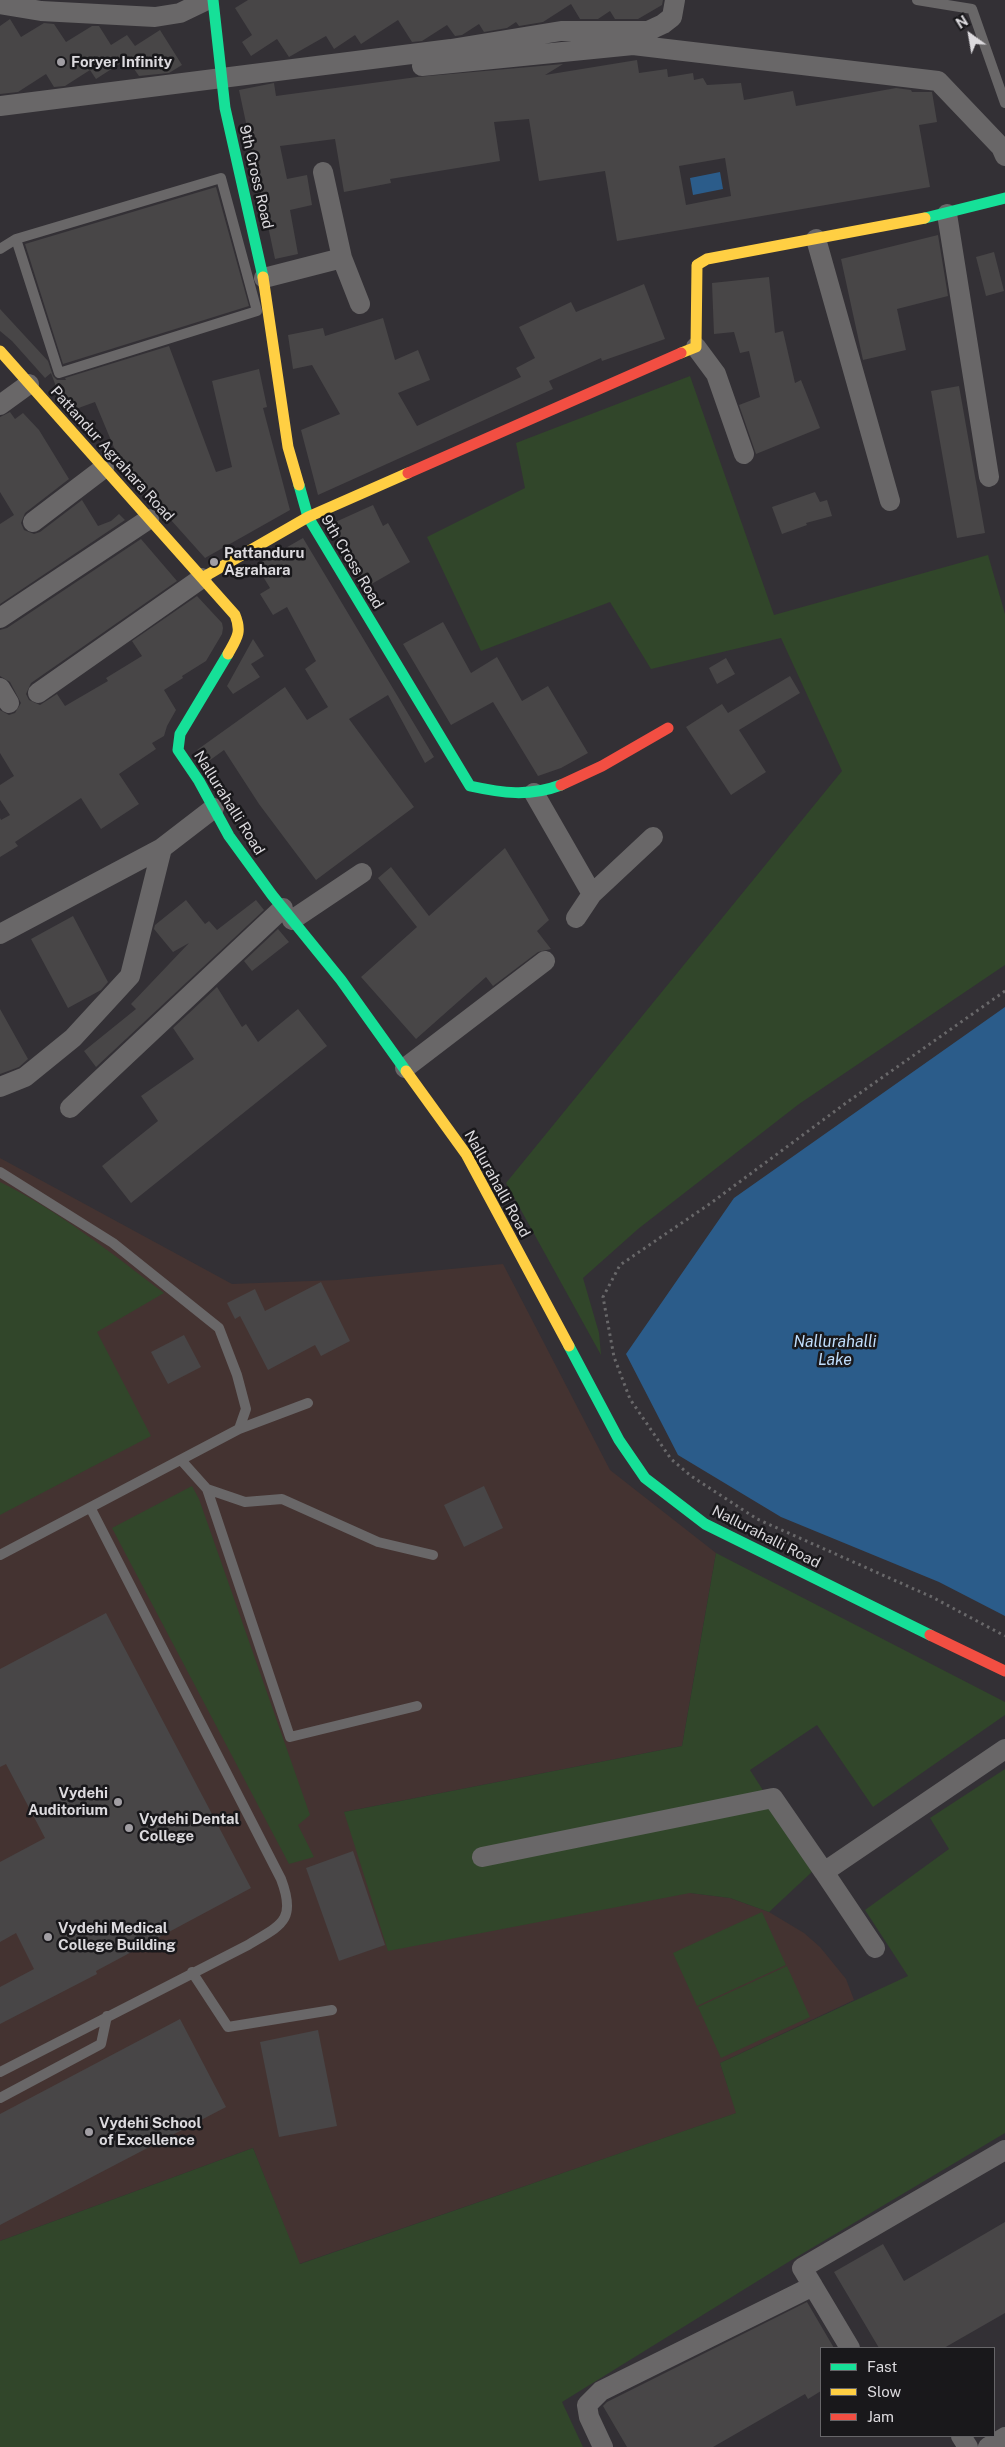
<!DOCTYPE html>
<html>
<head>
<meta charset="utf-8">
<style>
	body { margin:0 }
	#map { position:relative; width:1005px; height:2447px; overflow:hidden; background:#333035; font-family:"Public Sans",sans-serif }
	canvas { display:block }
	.legend { position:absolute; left:820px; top:2347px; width:175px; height:90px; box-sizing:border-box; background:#19181b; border:1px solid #676669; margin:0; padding:6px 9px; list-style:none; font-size:15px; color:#dcdade }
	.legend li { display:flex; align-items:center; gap:10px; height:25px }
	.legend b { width:25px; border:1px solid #676669 }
	.north { position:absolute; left:945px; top:10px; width:50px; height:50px; -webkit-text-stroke:4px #19181b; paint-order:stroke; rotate:328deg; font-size:14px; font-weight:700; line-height:20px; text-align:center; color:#dcdade }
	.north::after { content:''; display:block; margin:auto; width:18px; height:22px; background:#dcdade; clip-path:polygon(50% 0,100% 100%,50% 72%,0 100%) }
</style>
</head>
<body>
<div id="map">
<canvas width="1005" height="2447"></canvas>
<ul class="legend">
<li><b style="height:6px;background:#16e098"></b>Fast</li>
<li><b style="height:6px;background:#ffcf43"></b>Slow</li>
<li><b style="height:6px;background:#f24e42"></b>Jam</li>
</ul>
<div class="north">N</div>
</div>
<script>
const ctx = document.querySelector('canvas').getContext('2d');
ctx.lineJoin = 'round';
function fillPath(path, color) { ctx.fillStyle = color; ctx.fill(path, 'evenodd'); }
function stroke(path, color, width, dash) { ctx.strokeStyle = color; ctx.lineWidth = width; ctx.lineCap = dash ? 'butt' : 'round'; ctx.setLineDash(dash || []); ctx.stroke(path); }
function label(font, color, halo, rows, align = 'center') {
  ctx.font = font + ' "Public Sans",sans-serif'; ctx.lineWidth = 5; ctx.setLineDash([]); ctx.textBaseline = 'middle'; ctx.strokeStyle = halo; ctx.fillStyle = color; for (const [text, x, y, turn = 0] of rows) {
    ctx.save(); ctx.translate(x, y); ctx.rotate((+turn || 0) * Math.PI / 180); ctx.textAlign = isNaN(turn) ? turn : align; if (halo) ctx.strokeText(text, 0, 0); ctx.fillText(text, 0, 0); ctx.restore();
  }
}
fillPath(new Path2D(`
	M0,1158L232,1284L337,1280L503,1264L610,1470L716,1553L682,1746L344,1812L690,1893L730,1898L769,1912L804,1933L820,1947L846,1979L854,2000L720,2063L737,2113L299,2264L253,2148L0,2241Z`), '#443331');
fillPath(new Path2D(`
	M690,376L774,615L988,555L1005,614V965L799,1104L638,1229L583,1278L599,1333L601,1355L506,1183L842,771L781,638L651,669L610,602L481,651L427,537L525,488L516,443Z
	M0,1182C59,1211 111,1253 164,1293L97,1332L151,1436L0,1515Z
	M192,1486L199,1499L310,1815L298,1825L314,1857L289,1864L112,1528Z
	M716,1553L1005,1702V1715L873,1807L817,1725L750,1770L814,1870L769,1912L730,1898L690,1893L388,1951L344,1812L682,1746Z
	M1005,1769V2133L790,2261L562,2402L583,2447H0V2241L253,2148L300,2264L736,2113L720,2063L908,1976L865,1910L949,1849L930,1818Z
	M762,1912L786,1965L697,2006L673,1953Z
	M787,1966L810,2017L721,2058L698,2007Z`), '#31462a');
fillPath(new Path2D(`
	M720,172L723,189L693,195L690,178Z
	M1005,1007V1616L939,1582L781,1517L678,1455L626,1354L734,1198Z`), '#2b5c8a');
fillPath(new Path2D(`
	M248,0H663L662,5L638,19H615L610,11L598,19H580L571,4L543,22L519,26L516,22L507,28L484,32L479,24L462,35L455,36L447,25L422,41L412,42L398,20L361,44L355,35L334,49L326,36L289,57L277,39L251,56L242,42L252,35L235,8Z
	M10,19L21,37L44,23L54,24L66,42L92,26H99L111,45L127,35L135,46L160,30L182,65L169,73L139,76L127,59L96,79L90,70L65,86L54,87L46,74L18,92L0,94V26Z
	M637,60L639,73L667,69L668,77L693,73L694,80L703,78L707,85L741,83L744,100L793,91L796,106L896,88L911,90L912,92H932L937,122L919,125L930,187L617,241L605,171L539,181L529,119L494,122L500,161L390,179L391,183L344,192L335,139L280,146L287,179L307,175L312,205L290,210L298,254L275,259L239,90L274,83L276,96L417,77L563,64L545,75ZM725,158L731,196L686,205L679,166Z
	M216,187L249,306L63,364L25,244Z
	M938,235L948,296L897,309L906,350L863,360L841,259Z
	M994,252L1004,291L986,296L976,257Z
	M769,277L775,333L783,331L795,383L801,380L820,428L756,454L739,405L760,397L749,351L740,353L734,332L714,334L712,283Z
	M644,284L665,339L602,361L601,358L549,381L553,389L318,495L301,430L340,414L312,365L293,369L288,335L323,328L325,336L383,318L395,360L418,350L430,380L398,393L417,426L521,377L516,368L535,358L519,327L571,302L576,312Z
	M0,309L48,361L53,376L57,380H66L65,378L169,346L216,472L232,467L212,381L259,369L267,407L263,408L290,510L205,558L136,481L124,460L120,462L95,402L73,410L58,392L51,373L45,378L12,341L0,331Z
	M959,386L985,533L957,538L931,391Z
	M10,412L15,419L23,413L39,430L69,479L25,513L21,523L24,530L34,534L40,532L82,500L98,526L111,521L119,514L125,520L0,604V524L14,515L0,492V417Z
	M815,492L820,502L827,500L832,516L806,523L807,525L782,534L772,507Z
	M373,505L383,526L388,523L410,562L368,586L331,524Z
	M303,538L434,757L425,763L388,695L349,719L414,807L316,880L259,804L224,750L206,763L197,750L285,687L307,720L328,707L305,669L316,661L287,607L273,615L260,594L270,588L256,565Z
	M141,539L177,581L31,683L26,694L29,700L40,705L57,694L65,706L108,681L106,678L142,656L132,641L197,596L222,623L223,628L222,634L206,661L182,676L183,678L164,690L176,710L167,726L164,736L152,743L156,749L119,774L139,804L101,829L81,798L15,842L18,846L0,857V818L1,820L10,815L0,800V785L14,776L0,753V710L9,715L15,713L21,703L10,682L0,676V630L7,628Z
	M443,622L471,673L497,657L522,701L548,686L588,753L561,768L538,776L493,702L451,725L403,644Z
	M253,639L264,656L251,664L260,677L233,694L227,686Z
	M726,658L735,674L717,684L709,668Z
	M790,676L800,693L739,730L766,772L731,795L686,727L722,704L728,713Z
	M505,848L549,920L537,931L551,949L538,952L493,986L486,977L416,1039L361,977L417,927L378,878L391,867L429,916Z
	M186,900L205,924L209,921L217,930L256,900L264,910L96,1067L84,1051L136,1009L131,1004L189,943L173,952L154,929L155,925Z
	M73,916L108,982L101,990L68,1008L31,939Z
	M278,929L289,942L252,971L244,961Z
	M217,987L242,1027L246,1024L258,1042L298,1009L327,1046L131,1203L102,1166L158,1121L141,1096L194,1059L173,1028Z
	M0,1009L28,1059L19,1067L0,1074Z
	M321,1282L350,1341L321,1356L315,1345L268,1370L240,1316L235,1319L227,1303L255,1289L265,1311Z
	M184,1335L201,1367L168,1384L151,1352Z
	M484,1486L503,1528L464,1547L444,1505Z
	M106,1613L251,1888L96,1971L97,1974L0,2024V1987L34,1969L16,1933L0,1942V1862L45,1838L6,1764L0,1767V1669Z
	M353,1851L385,1945L339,1961L306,1868Z
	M180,2019L226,2107L0,2225V2114Z
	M318,2030L337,2126L279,2137L260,2042Z
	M1005,2222V2313L944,2348H879L834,2272L883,2244L904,2281Z
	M807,2302L834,2348H821V2391L808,2399L805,2394L713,2447H627L603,2406L607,2402Z`), '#484647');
stroke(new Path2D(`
	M1005,991L846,1103L711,1203L620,1265L603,1297L614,1357L630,1399L671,1459L691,1476L757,1519L932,1597L1005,1636`), '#69686a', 3, [2.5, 4]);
stroke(new Path2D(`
	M917,0L972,9L1005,103
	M0,249L16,239L221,178L257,311L59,373L16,239
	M0,1172L113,1243L219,1328L237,1375L246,1409L239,1429L0,1555
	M239,1429L308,1403
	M181,1460L207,1489L290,1737L417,1706
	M207,1489L245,1502L282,1499L378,1542L433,1555
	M192,1972L228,2027L332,2010
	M0,2072L248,1945C281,1925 297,1921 281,1879L91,1509
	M0,2098L101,2044L107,2016`), '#696768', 10);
stroke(new Path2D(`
	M0,4L41,11L155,17L180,13L207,0
	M422,66L633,45L938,81L1001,147L1005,156
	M0,106L451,49L561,31H648L663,24L672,17L675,0
	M947,214L989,477
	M816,239L890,501
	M342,258L360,304
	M264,278L342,258L323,172
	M696,347L716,374L744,454
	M0,405L29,384
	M33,522L104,468
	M0,618L149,519
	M0,688L9,703
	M38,693L202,578
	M534,793L592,894L576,918
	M592,894L653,837
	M292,920L362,873
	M0,934L162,848L214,808
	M405,1068L545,961
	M0,1087L25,1077L73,1038L130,976L162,848
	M70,1108L283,908
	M482,1857L773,1798L824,1872L1005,1749
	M824,1872L875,1948
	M813,2286L850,2348
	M961,2436L968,2447
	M603,2447L589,2417L587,2405L601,2391L813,2286L802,2268L1005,2150
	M988,2447L1005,2437`), '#696768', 20);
stroke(new Path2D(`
	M213,0L225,108L263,277
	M925,218L1005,198
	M299,485L308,517L470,786C502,793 529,797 561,785
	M228,654L180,734L178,750L199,781L229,836L272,895L341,980L406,1071
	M569,1346L619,1440L645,1478L705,1524L930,1635`), '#16e098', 11);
stroke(new Path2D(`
	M263,277L288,447L299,485
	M0,351L235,615C242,632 237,638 228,654
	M681,353L696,347L697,265L707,259L925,218
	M202,578L308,517L408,473
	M406,1071L466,1154L569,1346`), '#ffcf43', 11);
stroke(new Path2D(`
	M408,473L681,353
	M561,785L602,766L668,728
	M930,1635L1005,1671`), '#f24e42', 11);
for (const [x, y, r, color] of [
	[61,62,5,"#a19ea3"],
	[214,562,5,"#a19ea3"],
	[118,1802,5,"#a19ea3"],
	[129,1828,5,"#a19ea3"],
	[48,1937,5,"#a19ea3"],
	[89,2132,5,"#a19ea3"]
]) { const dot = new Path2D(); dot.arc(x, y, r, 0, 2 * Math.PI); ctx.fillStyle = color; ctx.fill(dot); stroke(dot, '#19181b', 2); }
label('bold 15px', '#dcdade', '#19181b', [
	["Foryer Infinity",71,62],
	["Pattanduru",224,553],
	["Agrahara",224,570],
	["Vydehi",108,1793,"right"],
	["Auditorium",108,1810,"right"],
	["Vydehi Dental",139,1819],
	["College",139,1836],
	["Vydehi Medical",58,1928],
	["College Building",58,1945],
	["Vydehi School",99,2123],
	["of Excellence",99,2140]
], 'left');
label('15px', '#dcdade', '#19181b', [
	["9th Cross Road",256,177,77],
	["Pattandur Agrahara Road",112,454,48],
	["9th Cross Road",352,562,59],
	["Nallurahalli Road",229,803,58],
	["Nallurahalli Road",497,1184,61],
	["Nallurahalli Road",766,1537,27]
]);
label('italic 16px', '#c0ddfb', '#19181b', [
	["Nallurahalli",835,1342],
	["Lake",835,1360]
]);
</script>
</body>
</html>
